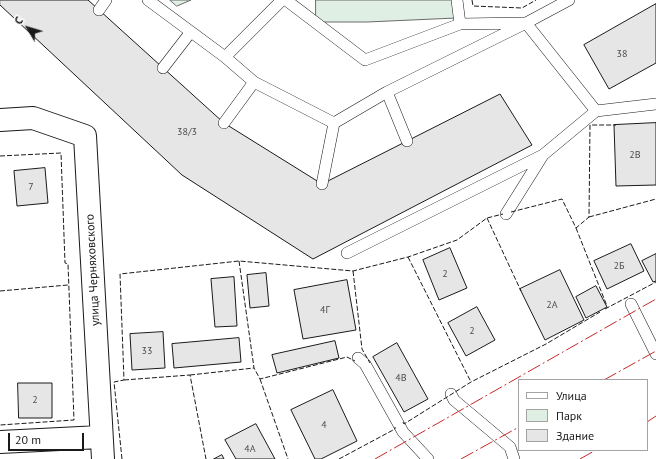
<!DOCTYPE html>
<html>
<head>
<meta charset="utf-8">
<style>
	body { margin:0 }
	#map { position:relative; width:656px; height:459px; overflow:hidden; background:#fff; font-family:"PT Sans",sans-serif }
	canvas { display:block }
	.legend { position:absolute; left:518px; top:379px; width:130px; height:72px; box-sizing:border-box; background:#fff; border:1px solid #a3a3a3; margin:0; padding:5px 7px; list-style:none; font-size:12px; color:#1a1a1a }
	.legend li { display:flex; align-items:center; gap:8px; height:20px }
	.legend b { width:20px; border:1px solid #a3a3a3 }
	.north { position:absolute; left:8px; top:8px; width:40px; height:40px; -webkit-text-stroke:3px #fff; paint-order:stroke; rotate:308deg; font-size:11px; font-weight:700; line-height:16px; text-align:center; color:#1a1a1a }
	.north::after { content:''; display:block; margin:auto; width:14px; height:18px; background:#1a1a1a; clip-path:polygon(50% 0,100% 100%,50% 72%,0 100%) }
	.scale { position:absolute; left:8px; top:433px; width:76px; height:18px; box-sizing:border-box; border:2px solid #1a1a1a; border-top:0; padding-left:5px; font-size:12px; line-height:14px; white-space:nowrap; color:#1a1a1a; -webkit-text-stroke:3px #fff; paint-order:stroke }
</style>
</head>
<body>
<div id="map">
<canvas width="656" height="459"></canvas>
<ul class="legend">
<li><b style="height:5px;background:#fff"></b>Улица</li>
<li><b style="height:11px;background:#e0efe3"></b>Парк</li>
<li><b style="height:11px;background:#e6e6e6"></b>Здание</li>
</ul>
<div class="north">С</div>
<div class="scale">20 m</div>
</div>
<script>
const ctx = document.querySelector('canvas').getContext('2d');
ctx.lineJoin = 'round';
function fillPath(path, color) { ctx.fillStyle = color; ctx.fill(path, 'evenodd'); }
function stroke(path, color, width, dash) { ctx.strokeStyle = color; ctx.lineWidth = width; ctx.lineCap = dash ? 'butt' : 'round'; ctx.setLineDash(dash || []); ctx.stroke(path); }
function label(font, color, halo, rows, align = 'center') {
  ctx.font = font + ' "PT Sans",sans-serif'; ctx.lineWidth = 3; ctx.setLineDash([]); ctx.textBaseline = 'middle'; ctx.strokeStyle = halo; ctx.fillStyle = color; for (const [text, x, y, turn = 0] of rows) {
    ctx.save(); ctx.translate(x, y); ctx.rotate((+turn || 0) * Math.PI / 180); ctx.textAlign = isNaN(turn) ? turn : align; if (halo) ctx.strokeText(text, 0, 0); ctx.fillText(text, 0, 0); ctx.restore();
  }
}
const green = new Path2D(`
	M170,0H191L177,6Z
	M316,0H453L456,18L367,22H316Z`);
fillPath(green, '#e0efe3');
stroke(green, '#6a6a6a', 1);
const building = new Path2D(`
	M0,0H88L224,123L322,184L500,94L532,145L313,259L182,175L0,5Z
	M656,4V63L609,89L584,45Z
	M656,123V185L616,186L614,125Z
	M45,168L48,203L17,206L14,171Z
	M631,244L644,271L607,289L594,261Z
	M450,248L467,288L439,300L423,260Z
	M656,254V281L653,282L642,261Z
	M560,270L584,320L545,340L520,289Z
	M266,273L269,306L250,308L247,275Z
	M234,277L237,326L215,327L211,279Z
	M347,280L356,330L303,339L294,290Z
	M596,286L607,307L586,318L576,297Z
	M477,307L495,340L466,356L448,323Z
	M163,332L165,368L132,370L130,334Z
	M239,338L241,362L174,368L172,344Z
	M335,341L339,358L277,373L272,355Z
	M397,343L428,399L404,412L373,357Z
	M18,383H52V418H19Z
	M333,390L357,441L321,459H315L291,410Z
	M256,424L275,459H236L225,440Z
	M222,455L224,459H214Z`);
fillPath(building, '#e6e6e6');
stroke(building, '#1a1a1a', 1);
const lane = new Path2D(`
	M148,0L225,57L254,82L334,123L387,92L526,23L569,0
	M286,0L365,60L460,24L524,23
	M457,0L460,24
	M99,10L106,0
	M526,23L596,111L656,104
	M225,57L282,0
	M163,68L190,33
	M387,92L407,141
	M224,123L254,82
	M322,184L334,123
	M506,214L543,155
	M347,253L543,155L596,111
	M631,304L656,354
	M358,358L365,364L403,432L428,459
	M451,394L454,400L510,447L514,459`);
const street = new Path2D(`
	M0,120L33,118L85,136L103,459
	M0,442L100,437`);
stroke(lane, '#1a1a1a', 12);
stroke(street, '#1a1a1a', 24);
stroke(lane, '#fff', 11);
stroke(street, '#fff', 22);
stroke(new Path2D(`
	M472,0L473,6L522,8L536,0
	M0,156L61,153L65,263L68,264L74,420L0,425
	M511,212L562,199L576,228L589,217L590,125H616
	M589,217L656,199
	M487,218L521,291
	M576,228L607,306
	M408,257L471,382
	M239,261L254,368L260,379L347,357L355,361
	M353,271L362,349L370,363
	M0,291L68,285
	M605,309L656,282
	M190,375L254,368
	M260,379L288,459
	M124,380L190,375L206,459
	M403,422L404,424L471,382L546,344L600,312
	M122,459L114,382L124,380L120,274L239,261L353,271L408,257L457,240L487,218L503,214
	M339,459L395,429V427`), '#1a1a1a', 1, [5, 2]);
stroke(new Path2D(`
	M604,380L656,351
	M647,422L656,416
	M375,459L656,299
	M461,459L519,427
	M580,459L596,450`), '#c62828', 1, [14, 3, 2, 3]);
label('10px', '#4d4d4d', null, [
	["38",622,54],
	["38/3",187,132],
	["2В",635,155],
	["7",31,187],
	["2Б",619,266],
	["2",445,274],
	["2А",552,305],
	["4Г",325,310],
	["2",472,331],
	["33",147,351],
	["4В",401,378],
	["2",35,400],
	["4",324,425],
	["4А",250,449]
]);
label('12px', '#1a1a1a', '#fff', [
	["улица Черняховского",93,270,-93]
]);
</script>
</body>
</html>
